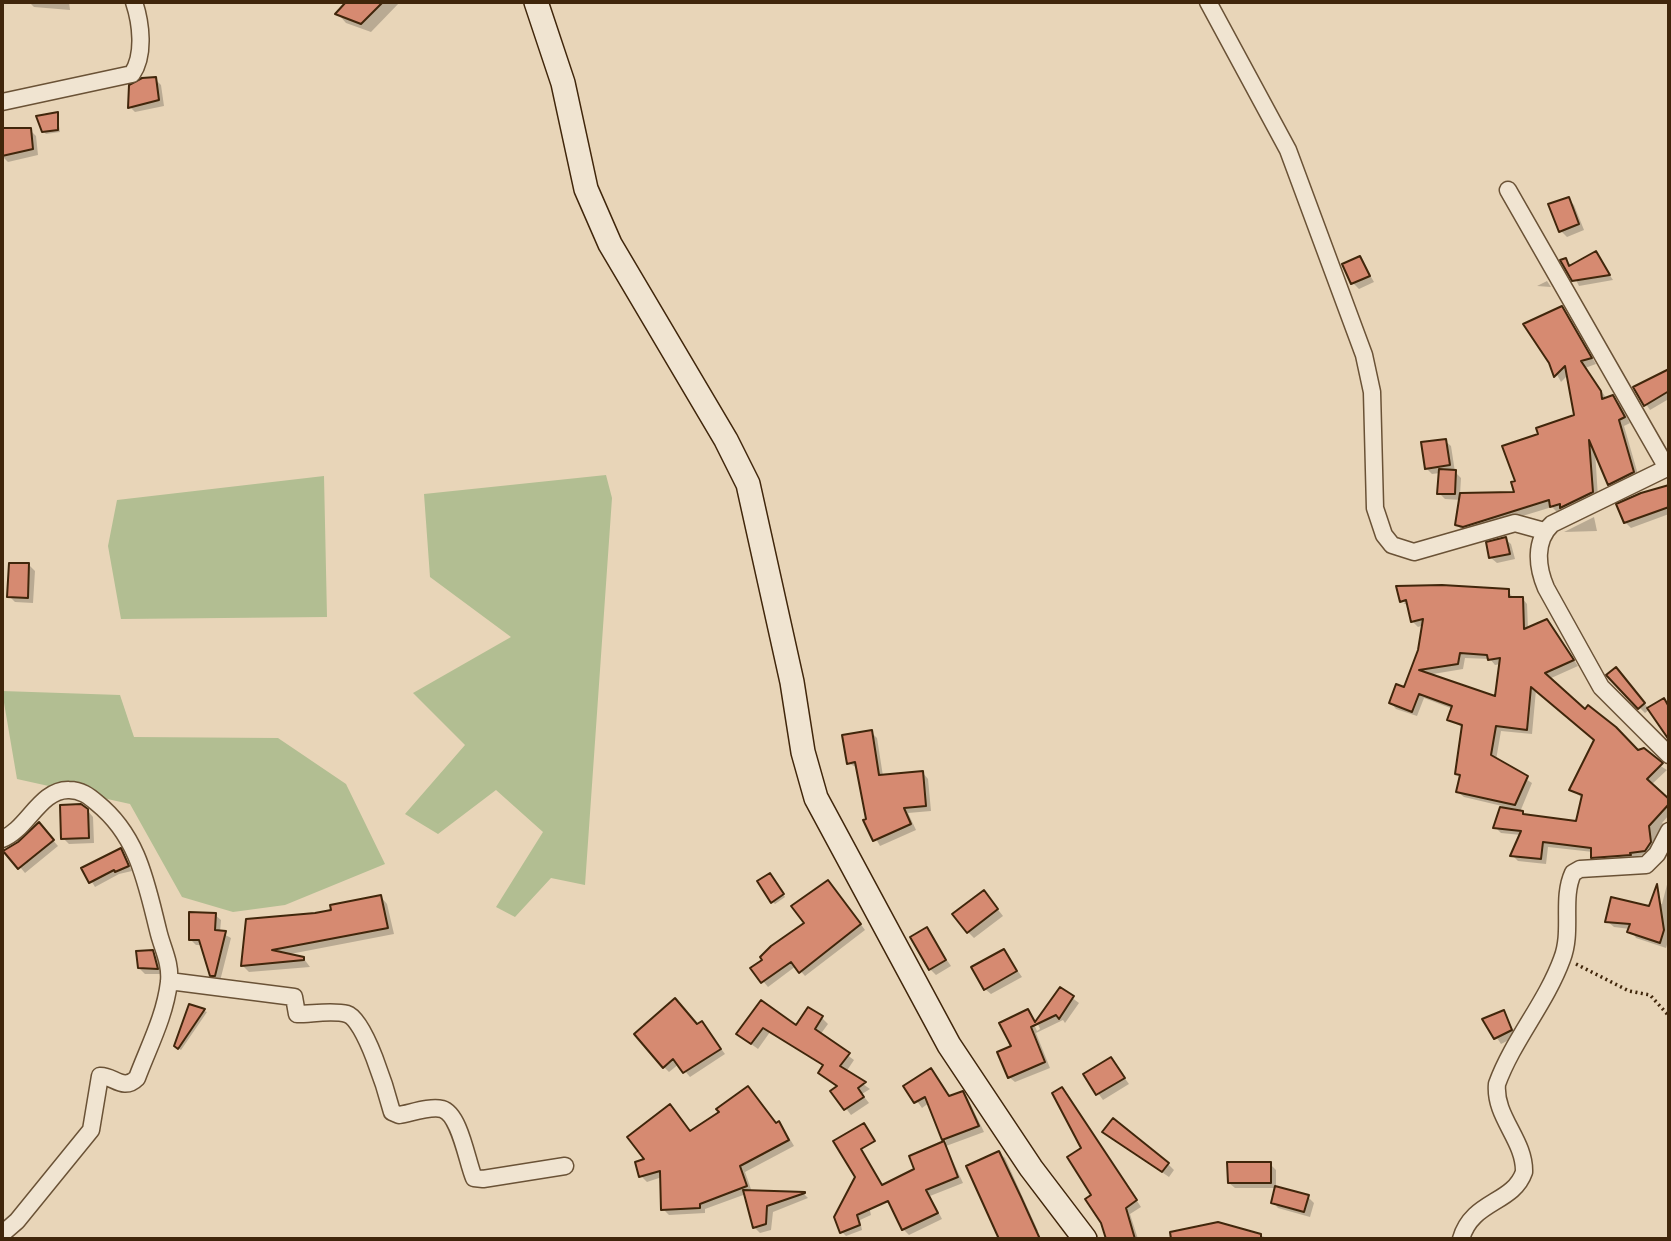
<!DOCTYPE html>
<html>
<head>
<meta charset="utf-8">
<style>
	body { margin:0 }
	#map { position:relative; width:1671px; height:1241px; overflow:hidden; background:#e8d5b8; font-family:Cardo,serif }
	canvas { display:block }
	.frame { position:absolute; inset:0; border:4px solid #40260b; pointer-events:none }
</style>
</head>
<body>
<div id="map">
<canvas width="1671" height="1241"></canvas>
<div class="frame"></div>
</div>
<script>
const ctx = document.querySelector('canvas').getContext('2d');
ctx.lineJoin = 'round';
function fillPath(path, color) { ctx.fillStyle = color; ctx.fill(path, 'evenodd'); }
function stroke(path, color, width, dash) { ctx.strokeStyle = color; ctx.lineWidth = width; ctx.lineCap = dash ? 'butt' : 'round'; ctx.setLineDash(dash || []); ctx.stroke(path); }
fillPath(new Path2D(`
	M606,475L612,498L585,885L551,878L515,917L496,907L543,832L496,790L438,834L405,814L465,745L413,693L511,637L430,577L424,494Z
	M324,476L327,617L121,619L108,546L117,500Z
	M2,691L120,695L134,737L278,738L346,784L385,864L285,905L233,912L182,897L130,804L17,779Z`), '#b2be92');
fillPath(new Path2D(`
	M29,2H69L70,10L34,7Z
	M349,2H400L371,32L346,23L338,14Z
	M155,79L161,85L164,106L135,112L130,107Z
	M57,114L60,132L46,134L43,131Z
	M2,128L30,130L36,136L38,155L8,162L2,156Z
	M1568,199L1574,205L1584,230L1567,237L1561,231Z
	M1596,254L1613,280L1579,286L1566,260L1571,265Z
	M1360,258L1374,282L1359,289L1353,283Z
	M1547,281L1551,287L1537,286Z
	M1562,308L1596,364L1585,368L1607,399L1613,397L1619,403L1630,423L1624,426L1639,478L1615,490L1610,484L1595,450L1598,498L1565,510L1557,512L1552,507L1470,532L1463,531L1457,525L1461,500L1445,499L1439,493L1440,473L1432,474L1426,468L1445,441L1451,446L1455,472L1461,478L1460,495L1517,494V482L1540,435L1576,416L1569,374L1561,382L1550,362Z
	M1669,372V402L1667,400L1650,410L1635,388Z
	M1669,487V514L1631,528L1625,522L1641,494Z
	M1594,517L1597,531L1564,532Z
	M1505,539L1511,544L1515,559L1497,563L1491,558Z
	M29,565L35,571L33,603L15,602L9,596Z
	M1398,588L1508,591L1514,599L1522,598L1527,604L1528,629L1552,627L1578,666L1549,679L1638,752L1667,770L1651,785L1669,801V815L1662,823L1668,829L1654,853L1599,863L1593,852L1548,847L1546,864L1518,861L1513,856L1521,835L1501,833L1495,827L1502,806L1464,797L1458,792L1461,778L1457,773L1464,728L1449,720L1453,709L1424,698L1417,716L1396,709L1391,703L1405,690L1419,651L1424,625L1418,627L1412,621L1409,606L1403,603L1415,600L1403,599V602ZM1465,658L1490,659L1495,665L1501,664L1497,698L1427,675L1463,669ZM1536,690L1596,740L1571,790L1583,798L1577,822L1527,817L1520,812L1532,783L1496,760L1501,731L1532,734Z
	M1622,676L1649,709L1663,700L1669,710V723L1662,727L1650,709L1645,713L1611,680Z
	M871,732L877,738L883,776L923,773L928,779L931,811L908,813L916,830L880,846L866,821L858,768L848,763Z
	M87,810L93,817L94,843L69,844L63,838Z
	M44,830L58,846L25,873L20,867Z
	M120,850L132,871L119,874L95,887L84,869Z
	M1669,877V938L1666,948L1636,938L1630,929L1614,927L1607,921L1650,908L1653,901L1662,904Z
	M772,878L785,897L775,904L772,901Z
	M833,887L865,930L805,976L796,966L768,987L753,969L806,924Z
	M381,897L387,904L394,934L285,955L304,959L310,967L249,972L243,966L333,911Z
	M989,898L1003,916L974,938L968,932Z
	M215,915L221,920L220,932L231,938L220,981L211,975L202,945H196L190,939Z
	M928,932L951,966L936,975L930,969Z
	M1004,951L1022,977L991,994L985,989Z
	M152,952L158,958L163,974H145L139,968Z
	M1060,989L1079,1003L1065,1023L1063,1020L1036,1033L1050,1068L1015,1082L1009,1077L1013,1047L1028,1011L1037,1031L1040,1029L1037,1022Z
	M762,1002L797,1027L808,1009L822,1018L828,1024L820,1035L854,1060L846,1072L870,1089L862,1094L869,1103L851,1115L833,1091L839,1087L820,1073L824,1066L770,1032L758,1049L744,1039Z
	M190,1006L207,1012L181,1050L178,1048Z
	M1503,1012L1517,1036L1501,1044L1485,1020Z
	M702,1023L725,1054L690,1077L679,1064L669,1072L664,1067Z
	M1111,1059L1129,1084L1103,1100L1085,1075Z
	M931,1070L951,1097L962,1093L968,1099L984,1132L946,1146L963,1183L930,1196L942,1219L909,1235L903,1229L917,1170L911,1157L946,1142L929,1103L922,1108L906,1086Z
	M748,1088L777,1124L784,1129L794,1146L745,1172L752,1192L804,1194L808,1198L773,1212L771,1230L760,1233L754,1227L746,1194L705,1209V1213L669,1215L663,1209L662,1177L647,1182L641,1176Z
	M1067,1095L1141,1207L1130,1214L1138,1239H1108Z
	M1110,1137L1168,1164L1174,1170L1169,1177Z
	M854,1138L871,1215L860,1220L862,1230L846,1236L842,1232L857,1177Z
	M999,1153L1005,1158L1038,1231L1019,1239H1001L968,1167Z
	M1270,1164L1276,1170V1188L1308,1197L1314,1203L1310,1217L1278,1208L1273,1202L1276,1188H1235L1229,1183Z
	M1218,1224L1272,1239H1186L1185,1231Z`), '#0003');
const building = new Path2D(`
	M346,2H383L361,24L335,14Z
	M156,77L159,100L128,108L129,85L142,78Z
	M58,112V130L42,132L36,116Z
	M2,128H31L33,149L2,156Z
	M1569,197L1579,224L1559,232L1548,204Z
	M1596,251L1610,275L1572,281L1560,260L1566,258L1569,266Z
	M1360,256L1370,276L1351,284L1342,264Z
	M1562,306L1592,358L1581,361L1601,391L1602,399L1613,395L1625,417L1619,420L1634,472L1608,485L1589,440L1593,492L1560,508V504L1550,507L1549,500L1463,527L1455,525L1460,493L1514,492L1511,482L1515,481L1502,446L1538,434L1536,428L1574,415L1565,366L1554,377L1549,363L1523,324Z
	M1669,369V391L1644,406L1633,387Z
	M1446,439L1450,465L1425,469L1421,442Z
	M1439,469L1456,470L1455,494H1437Z
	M1669,485V507L1624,523L1616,504L1641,493Z
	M1506,537L1510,554L1489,558L1486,542Z
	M9,563H29L28,598L7,597Z
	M1442,585L1509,589V597H1523L1524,629L1547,619L1574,660L1545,673L1585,709L1588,705L1616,727L1638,750L1644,748L1663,763L1647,779L1669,799V804L1649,826L1651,842L1645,851L1630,853L1631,855L1591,858V848L1543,842L1541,859L1510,856L1521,831L1493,828L1500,807L1523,811V814L1576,821L1582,795L1569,790L1594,740L1531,687L1527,730L1496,726L1491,755L1528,776L1515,805L1456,792L1460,775L1455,774L1462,725L1447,720L1452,706L1419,694L1412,712L1389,703L1396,684L1404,687L1418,650L1423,619L1411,622L1406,600L1400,602L1396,586ZM1460,653L1487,655L1488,660L1500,658L1495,696L1419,670L1458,664Z
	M1616,667L1645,703L1638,709L1606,675Z
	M1664,698L1669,707V740L1647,708Z
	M872,730L879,775L923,771L926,806L904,808L911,824L873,841L863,820L866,819L855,762L847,764L842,735Z
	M81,804L88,809L89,838L61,839L60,805Z
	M39,822L54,840L18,869L3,851L18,842Z
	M121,848L129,866L115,872L114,870L89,883L81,868Z
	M770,873L784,894L771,903L757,881Z
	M828,880L861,924L799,973L791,962L761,983L750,968L762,960L760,957L771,946L804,923L791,906Z
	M1657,884L1664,930L1660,943L1627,932L1630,924L1605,922L1611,897L1649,906Z
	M984,890L998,909L967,933L952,914Z
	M381,895L388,928L272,950L304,957V960L241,966L246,919L315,913L331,910L330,905Z
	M189,912L216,913L215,930L226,931L215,976H210L199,940H189Z
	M927,927L946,960L929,970L910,937Z
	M1004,949L1017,971L984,990L971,967Z
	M153,950L158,969L138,968L136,951Z
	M1060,987L1074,996L1059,1019L1056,1015L1031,1027L1045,1062L1008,1078L997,1052L1011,1046L999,1023L1028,1009L1035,1022Z
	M675,998L697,1024L702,1021L721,1049L683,1073L673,1059L663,1068L634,1034Z
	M761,1000L796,1025L808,1007L823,1016L815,1029L850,1053L840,1066L866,1082L858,1088L864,1097L844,1110L830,1091L837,1086L818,1073L823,1065L763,1028L751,1044L736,1034Z
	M189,1004L205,1009L178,1049L174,1046Z
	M1504,1010L1512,1030L1494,1039L1482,1019Z
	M1111,1057L1125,1078L1096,1095L1083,1074Z
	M931,1068L949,1096L963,1091L979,1126L942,1140L925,1097L914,1103L903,1086Z
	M748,1086L776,1123L779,1121L789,1140L740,1166L747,1186L700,1204V1208L661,1210L660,1171L639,1177L635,1162L644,1159L627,1137L670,1104L690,1131L719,1112L716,1109Z
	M1062,1087L1137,1200L1126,1208L1135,1239H1106L1101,1223L1085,1199L1091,1195L1067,1157L1081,1148L1052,1093Z
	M1113,1118L1169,1163L1162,1172L1102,1132Z
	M864,1123L875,1141L861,1149L882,1185L914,1169L909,1156L944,1141L958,1177L926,1190L938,1213L902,1230L888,1201L857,1215L860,1225L840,1233L834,1217L855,1177L833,1141Z
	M999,1151L1021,1197L1040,1239H999L966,1166Z
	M1227,1162H1271V1183H1228Z
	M1275,1186L1309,1195L1304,1212L1271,1203Z
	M743,1190L805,1192V1193L767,1206L766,1224L753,1228Z
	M1218,1222L1261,1234V1239H1171L1170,1232Z`);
fillPath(building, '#d68a71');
stroke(building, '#40260b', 2);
const street = new Path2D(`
	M1208,2L1288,150L1364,355L1372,392L1375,508L1384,535L1392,545L1414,552L1515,523L1544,531
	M2,102L132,74C145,55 141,23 134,2
	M1508,190L1667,468
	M1669,467L1552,524C1534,541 1537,567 1546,588L1601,687L1669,755
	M2,839C27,830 40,789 69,790C81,790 89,796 97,803C138,836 146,882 158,930C162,948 171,962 169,982C165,1016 149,1046 137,1078C123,1092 113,1075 100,1076L91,1130L17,1221L2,1234
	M169,981L294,997L297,1014C312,1014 333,1010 347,1014C365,1019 387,1093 392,1112L399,1115C411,1113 430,1106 442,1109C460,1114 467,1162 474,1178L483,1179L565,1166
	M1461,1239C1472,1200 1513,1204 1524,1172C1525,1140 1494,1117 1497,1084C1513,1040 1546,1003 1562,959C1573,931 1561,899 1573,873L1580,869L1646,865L1657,854L1669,831`);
const secondary = new Path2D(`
	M536,2L563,83L586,189L610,244L726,440L748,484L792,682L803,752L816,798L949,1045L1031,1168L1085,1239`);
stroke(street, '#6a5236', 19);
stroke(secondary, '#40260b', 26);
stroke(new Path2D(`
	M1576,964L1629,991L1650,995L1669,1016`), '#40260b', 3.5, [2, 3.5]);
stroke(street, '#f0e4d1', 16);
stroke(secondary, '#f0e4d1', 23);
</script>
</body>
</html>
